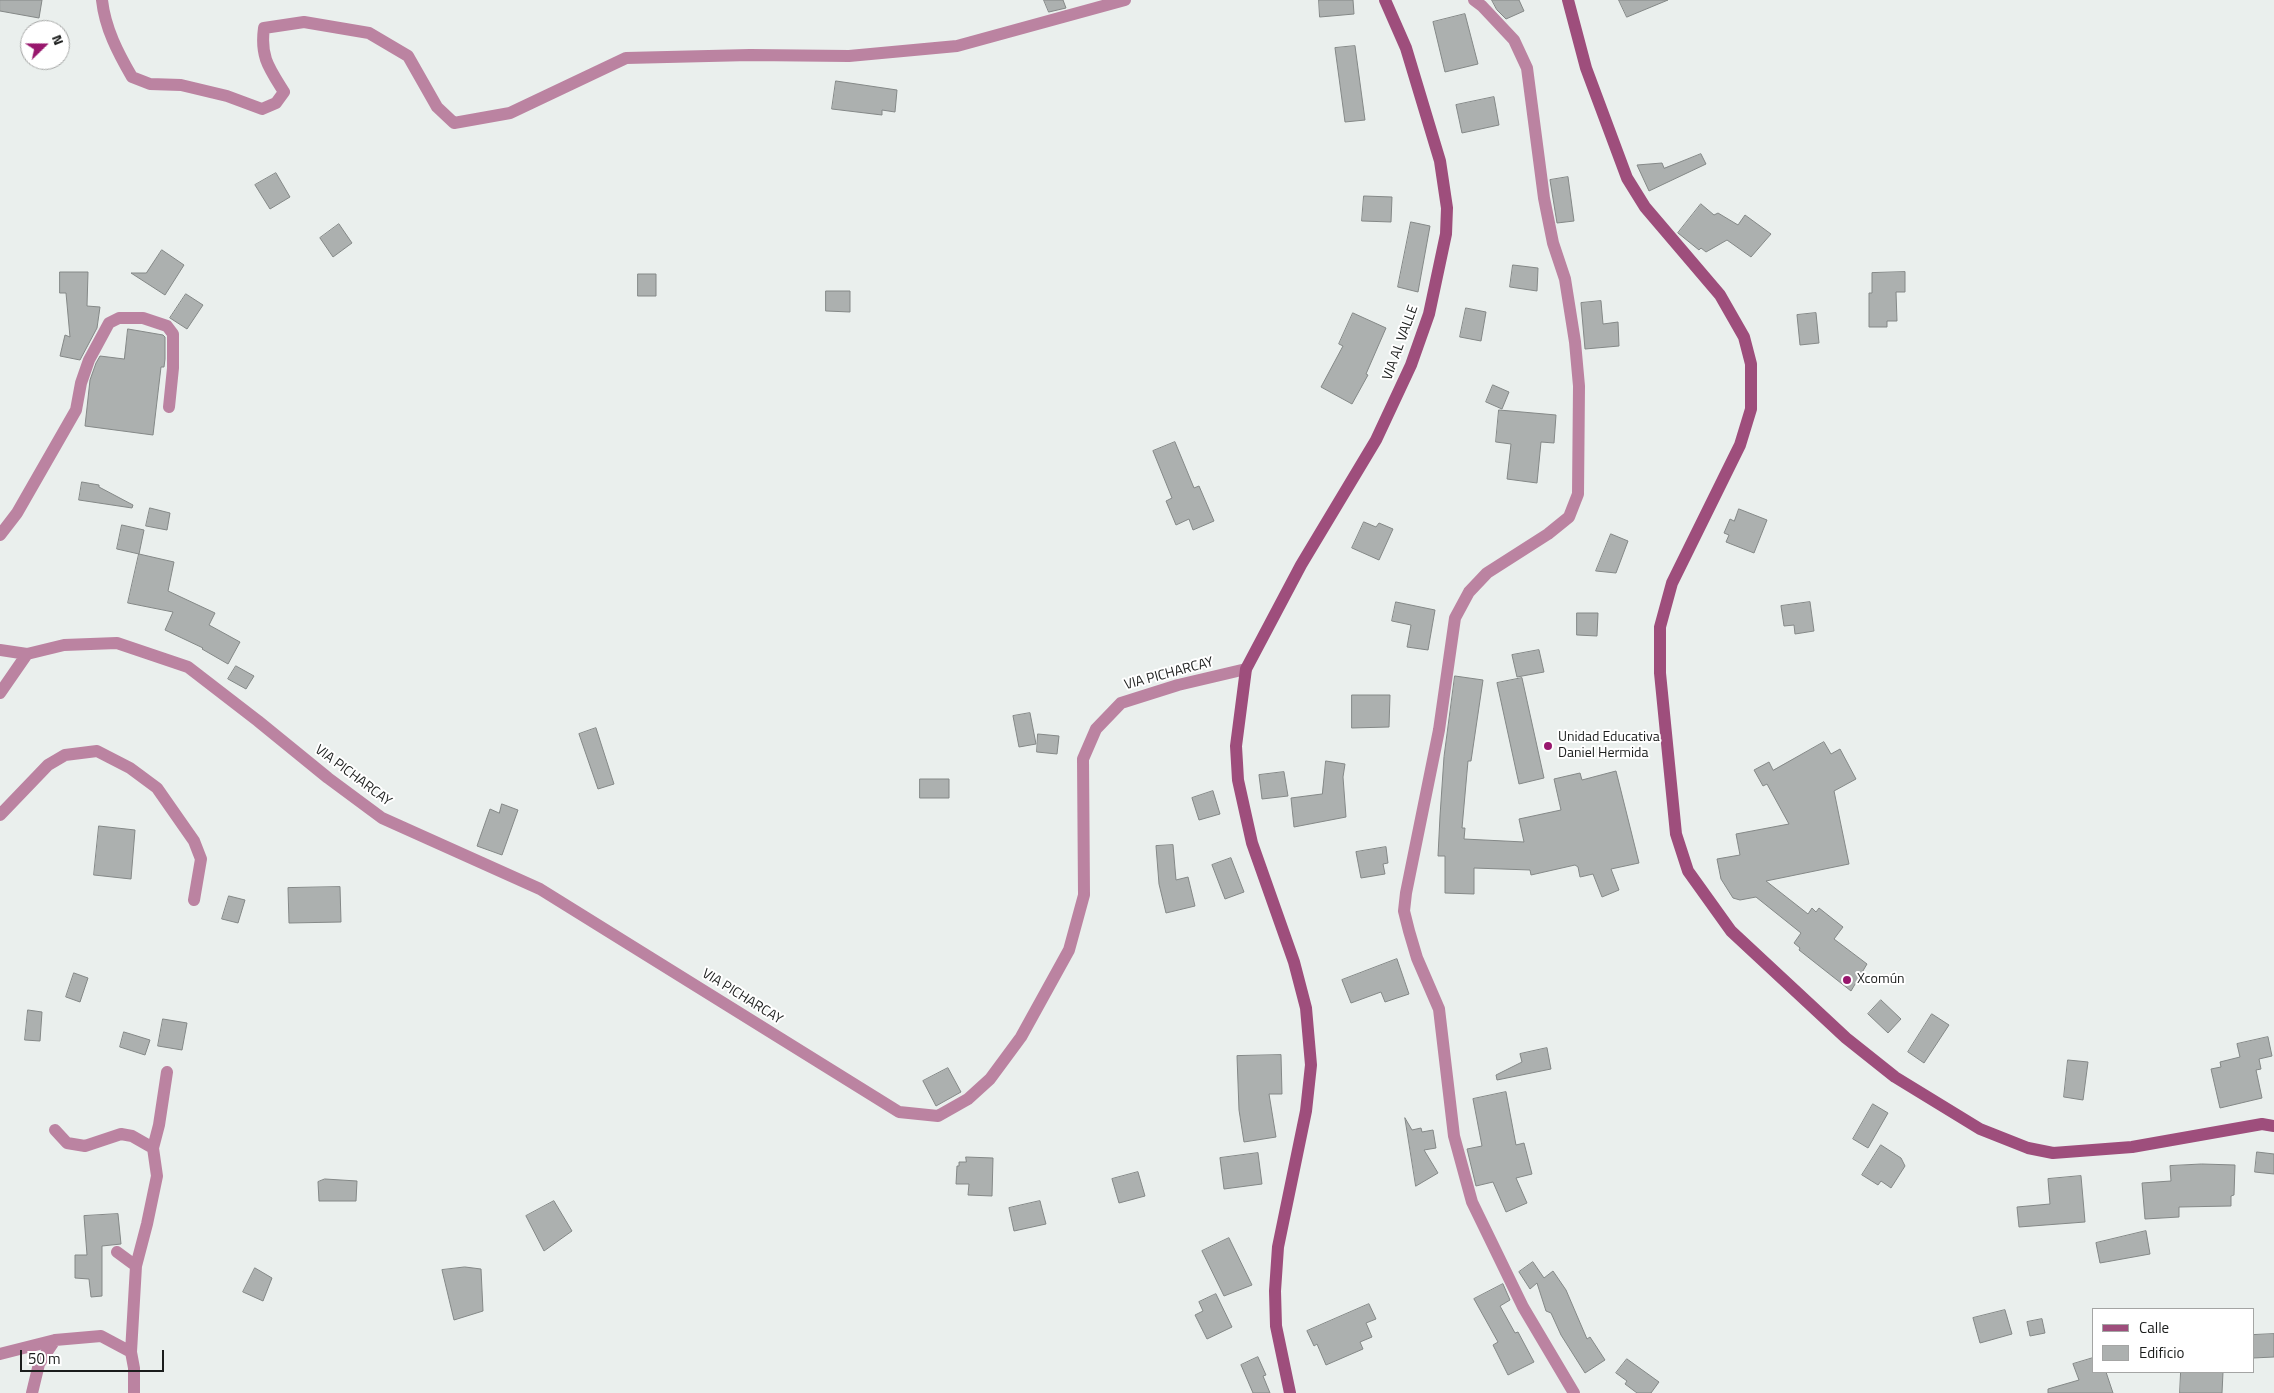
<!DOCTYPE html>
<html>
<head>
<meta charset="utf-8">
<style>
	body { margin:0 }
	#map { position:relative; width:2274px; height:1393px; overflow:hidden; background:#eaefed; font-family:"Titillium Web",sans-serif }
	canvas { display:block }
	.legend { position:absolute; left:2092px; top:1308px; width:162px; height:65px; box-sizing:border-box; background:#fff; border:1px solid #a4a5a4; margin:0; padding:6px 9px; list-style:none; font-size:15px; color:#1b1d1c }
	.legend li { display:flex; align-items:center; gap:10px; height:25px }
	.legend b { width:25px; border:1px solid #a4a5a4 }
	.north { position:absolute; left:20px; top:20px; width:50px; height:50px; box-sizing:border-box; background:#fff; border:1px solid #a4a5a4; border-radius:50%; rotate:68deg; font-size:14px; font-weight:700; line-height:20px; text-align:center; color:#1b1d1c }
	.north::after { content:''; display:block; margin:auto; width:18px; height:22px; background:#98176d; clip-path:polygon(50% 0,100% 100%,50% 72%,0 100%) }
	.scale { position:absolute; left:20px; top:1350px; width:144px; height:22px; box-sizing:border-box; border:2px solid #1b1d1c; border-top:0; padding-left:6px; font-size:15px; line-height:18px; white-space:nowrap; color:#1b1d1c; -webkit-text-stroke:4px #fff; paint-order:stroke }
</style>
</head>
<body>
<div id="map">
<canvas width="2274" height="1393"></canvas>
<ul class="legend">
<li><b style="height:6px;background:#9e4e7c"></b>Calle</li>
<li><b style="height:14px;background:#acb0af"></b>Edificio</li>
</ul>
<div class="north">N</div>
<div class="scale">50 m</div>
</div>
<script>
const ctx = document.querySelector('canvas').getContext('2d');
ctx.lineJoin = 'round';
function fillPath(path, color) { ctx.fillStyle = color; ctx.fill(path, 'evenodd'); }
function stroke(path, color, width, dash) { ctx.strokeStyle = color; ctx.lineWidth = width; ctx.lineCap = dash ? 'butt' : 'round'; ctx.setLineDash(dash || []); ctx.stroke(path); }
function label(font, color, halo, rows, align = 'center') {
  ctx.font = font + ' "Titillium Web",sans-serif'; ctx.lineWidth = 4; ctx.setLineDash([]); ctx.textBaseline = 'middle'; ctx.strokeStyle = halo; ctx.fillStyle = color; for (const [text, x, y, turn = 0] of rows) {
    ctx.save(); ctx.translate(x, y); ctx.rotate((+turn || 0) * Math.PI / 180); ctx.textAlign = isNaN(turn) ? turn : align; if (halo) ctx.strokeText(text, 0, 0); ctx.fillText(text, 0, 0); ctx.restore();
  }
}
const building = new Path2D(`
	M0,0H42L39,18L0,11Z
	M1044,0H1063L1066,8L1049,12Z
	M1319,0H1353L1354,14L1320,17Z
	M1492,0H1519L1524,11L1506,19L1497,10Z
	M1619,0H1668L1627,17Z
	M1465,14L1478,64L1445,72L1433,22Z
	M1355,46L1365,120L1345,122L1335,48Z
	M836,81L897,90L895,112L882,110V115L832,109Z
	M1494,97L1499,125L1462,133L1456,105Z
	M1701,154L1706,164L1649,191L1637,165L1662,163L1664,168Z
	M276,173L290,197L270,209L255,185Z
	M1568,177L1574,221L1557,223L1550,180Z
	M1364,196L1392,197L1391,222L1362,221Z
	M1701,204L1714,215L1718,213L1738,225L1745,215L1771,234L1751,257L1727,240L1706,252L1701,248L1699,250L1678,233Z
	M1411,222L1430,226L1418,292L1398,287Z
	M339,224L352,243L333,257L320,238Z
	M162,250L184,265L165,295L131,273H146Z
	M1513,265L1538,268L1537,291L1510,287Z
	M60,272H88L87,306L100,307L97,328L80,360L60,356L65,335L70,337L66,293H60Z
	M1905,272V292H1896L1897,321H1887V327H1869V293H1872V273Z
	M638,274H656V296H638Z
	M826,291H850V312L826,311Z
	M186,294L203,305L187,329L170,318Z
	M1601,301L1603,324L1618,322L1619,346L1585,349L1581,303Z
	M1466,308L1486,312L1481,341L1460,337Z
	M1353,313L1386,328L1366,374L1368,375L1352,404L1321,387L1343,346L1339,344Z
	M1816,313L1819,343L1800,345L1797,315Z
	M128,329L163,335L165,337V359L164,367H161L153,435L85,426L90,380L96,363L100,356L124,359Z
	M1493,385L1509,392L1502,409L1486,402Z
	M1499,410L1556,415L1554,443L1541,442L1537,483L1507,479L1511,444L1496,442Z
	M1175,442L1194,488L1199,486L1214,521L1193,530L1189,519L1176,525L1166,501L1172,498L1153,451Z
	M82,482L99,485V487L133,505L132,508L79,500Z
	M150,508L170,513L167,530L146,526Z
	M1739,509L1767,520L1754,553L1726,542L1729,535L1724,533L1730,519L1734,521Z
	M1364,522L1376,527L1379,523L1393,529L1379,560L1352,548Z
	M122,525L144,530L139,554L117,549Z
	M1611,534L1628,541L1616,573L1596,571Z
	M139,554L174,562L168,591L215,613L209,625L240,642L228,664L202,649L203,648L165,630L173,612L128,603Z
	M1396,602L1435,610L1428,650L1407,647L1411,625L1392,621Z
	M1810,602L1814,631L1795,634L1794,625L1784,626L1781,606Z
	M1577,613H1598L1597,636L1577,635Z
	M1539,650L1544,672L1517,677L1512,655Z
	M236,666L254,676L246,689L228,679Z
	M1455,676L1483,680L1471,761H1468L1462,828H1465L1464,839L1524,842L1519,819L1561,810L1554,779L1580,773L1582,780L1616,771L1639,863L1611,869L1619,890L1602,897L1593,874L1580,877L1578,867L1575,865L1531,875L1530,870L1474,868V894L1445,893V856H1438L1440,816L1444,757Z
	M1522,678L1544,778L1519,784L1497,683Z
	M1352,695H1390L1389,727L1352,728Z
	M1030,713L1036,744L1019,747L1013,716Z
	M596,728L614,784L598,789L579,734Z
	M1038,734L1059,736L1057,754L1037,752Z
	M1824,742L1831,754L1840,749L1856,779L1834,791L1849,864L1766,881L1808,914L1812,908L1816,912L1819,908L1843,927L1834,939L1867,964L1851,991L1799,950L1800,948L1794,943L1801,933L1756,897L1740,900L1733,898L1721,879L1717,859L1740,855L1736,834L1789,824L1767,784L1763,786L1754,770L1769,762L1773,770Z
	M1326,761L1345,764L1343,777L1346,817L1294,827L1291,798L1322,794Z
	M1284,772L1288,796L1262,799L1259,775Z
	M920,779H949V798H920Z
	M1213,791L1220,814L1199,820L1192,798Z
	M502,804L518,810L502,855L477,846L490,809L499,813Z
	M99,826L135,830L131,879L94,875Z
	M1173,845L1176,880L1188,877L1195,906L1166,913L1159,884L1156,846Z
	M1386,847L1388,863L1383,864L1385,874L1361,878L1356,852Z
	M1231,858L1244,892L1225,899L1212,865Z
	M340,887L341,922L289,923L288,888Z
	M229,896L245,900L238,923L222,919Z
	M1397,959L1409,994L1385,1002L1381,992L1351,1003L1342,980Z
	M74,973L88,978L80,1002L66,997Z
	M1881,1000L1901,1019L1888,1033L1868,1014Z
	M28,1010L42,1012L40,1041L25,1040Z
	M1932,1014L1949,1025L1924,1063L1908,1052Z
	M163,1019L187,1023L182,1050L158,1046Z
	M124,1032L150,1040L145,1055L120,1047Z
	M2268,1037L2272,1056L2259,1059L2261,1069L2256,1070L2262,1098L2220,1108L2211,1069L2221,1067L2220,1062L2240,1057L2237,1044Z
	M1547,1048L1551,1069L1497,1080L1496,1075L1522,1062L1520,1054Z
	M1281,1055L1282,1094H1269L1276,1137L1244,1142L1239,1110L1237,1056Z
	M2068,1060L2088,1062L2083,1100L2064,1097Z
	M948,1068L961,1092L936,1106L923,1081Z
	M1506,1092L1516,1145L1524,1143L1532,1174L1516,1178L1527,1203L1506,1212L1493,1182L1476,1186L1467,1149L1482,1146L1473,1099Z
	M1873,1104L1888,1113L1868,1148L1853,1139Z
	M1405,1118L1412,1130L1421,1128L1422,1132L1433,1130L1436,1148L1424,1150L1438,1173L1416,1186Z
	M1881,1145L1901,1158L1905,1166L1891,1188L1881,1181L1878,1185L1862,1175Z
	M2257,1152L2274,1154V1174L2255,1172Z
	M1258,1153L1262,1184L1224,1189L1220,1158Z
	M966,1157L993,1158L992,1196L968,1195L969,1184H956L957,1166H959V1162H966Z
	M2202,1164L2235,1165L2234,1195L2231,1196V1206L2179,1207V1217L2145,1219L2142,1183L2171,1181L2170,1166Z
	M1138,1172L1145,1196L1119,1203L1112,1179Z
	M2081,1176L2085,1222L2019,1227L2017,1207L2050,1204L2048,1179Z
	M325,1179L357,1181L356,1201H319L318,1182Z
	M554,1201L572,1231L544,1251L526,1216Z
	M1040,1201L1046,1224L1014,1231L1009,1208Z
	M118,1214L121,1244L102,1246V1296L91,1297L89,1279L75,1278V1255H87L84,1216Z
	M2146,1231L2150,1254L2100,1263L2096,1243Z
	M1229,1238L1252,1285L1224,1296L1202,1251Z
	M1533,1262L1544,1278L1553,1271L1566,1290L1587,1339L1590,1337L1605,1360L1585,1373L1561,1335L1551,1313L1546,1311L1537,1283L1530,1289L1519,1272Z
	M465,1267L481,1269L483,1311L454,1320L442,1270Z
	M255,1268L272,1278L263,1301L243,1292Z
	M1503,1284L1510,1300L1500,1306L1515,1333L1518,1332L1534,1362L1508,1375L1493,1345L1498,1342L1474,1299Z
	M1216,1294L1232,1327L1207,1339L1195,1315L1203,1311L1199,1302Z
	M1369,1304L1376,1319L1366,1323L1372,1337L1360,1342L1363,1349L1326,1365L1317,1344L1314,1346L1307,1331Z
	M2005,1310L2012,1334L1980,1343L1973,1318Z
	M2042,1319L2045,1333L2030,1336L2027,1322Z
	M2274,1334V1357L2253,1358V1335Z
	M1258,1357L1266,1375L1263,1376L1270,1393H1253L1241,1365Z
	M2093,1358V1372H2106L2113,1393H2048V1389L2079,1380L2073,1364Z
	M1627,1359L1659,1382L1651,1393H1637L1625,1384L1627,1381L1616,1373Z
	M2181,1372H2223L2222,1393H2180Z`);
fillPath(building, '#acb0af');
stroke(building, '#848887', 1);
stroke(new Path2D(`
	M102,0C105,28 118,53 132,77L150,84L181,85L227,96L262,109L276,103L284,92C269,68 260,57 264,28L304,22L369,33L408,56L437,107L454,123L510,113L626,58L750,55L849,56L957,46L1125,0
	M1474,0L1482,6L1514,40L1527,68L1544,198L1553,243L1565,279L1575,342L1579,386L1578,494L1569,517L1548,534L1487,573L1469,592L1455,618L1439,730L1406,893L1404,911L1409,931L1417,958L1439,1009L1454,1136L1472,1202L1523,1307L1574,1393
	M0,535L17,513L76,410L81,383L89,360L109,323L119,318H143L167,326L173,334V368L169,407
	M0,650L27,654L64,645L117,643L188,667L258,721L328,778L382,818L540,889L899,1112L938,1116L968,1099L990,1079L1021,1037L1069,950L1084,895L1083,759L1096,729L1121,703L1178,685L1246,669
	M0,693L27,654
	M0,815L48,765L65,755L97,751L130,768L157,788L194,841L201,859L194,900
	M55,1130L67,1143L85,1146L121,1134L132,1136L153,1148L157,1176L147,1224L136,1266
	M153,1148L159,1125L167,1072
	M117,1252L136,1266L131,1352
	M0,1354L55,1340L101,1336L131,1352L134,1368V1393
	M32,1393L39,1364L55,1340`), '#bb83a1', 12);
stroke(new Path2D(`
	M1568,0L1586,68L1627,178L1645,207L1720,295L1744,337L1751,364V409L1740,445L1672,583L1660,627V673L1676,834L1688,871L1731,931L1846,1038L1895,1077L1980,1129L2028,1148L2053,1153L2132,1147L2262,1124L2274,1126
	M1290,1393L1276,1326L1275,1291L1278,1247L1306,1111L1311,1065L1306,1008L1294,962L1252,843L1238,780L1236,746L1246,669L1301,565L1376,440L1411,365L1429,314L1446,234L1447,208L1440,161L1406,48L1385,0`), '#9e4e7c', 12);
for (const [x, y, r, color] of [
	[1548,746,5,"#98176d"],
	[1847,980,5,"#98176d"]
]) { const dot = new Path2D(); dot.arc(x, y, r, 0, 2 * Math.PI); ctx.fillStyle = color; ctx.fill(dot); stroke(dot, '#fff', 2); }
label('14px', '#1b1d1c', '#fff', [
	["VIA AL VALLE",1401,343,-70],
	["VIA PICHARCAY",1169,674,-15],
	["VIA PICHARCAY",353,776,37],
	["VIA PICHARCAY",742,997,32]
]);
label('14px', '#1b1d1c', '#fff', [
	["Unidad Educativa",1558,738],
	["Daniel Hermida",1558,754],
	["Xcomún",1857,980]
], 'left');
</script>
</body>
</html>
